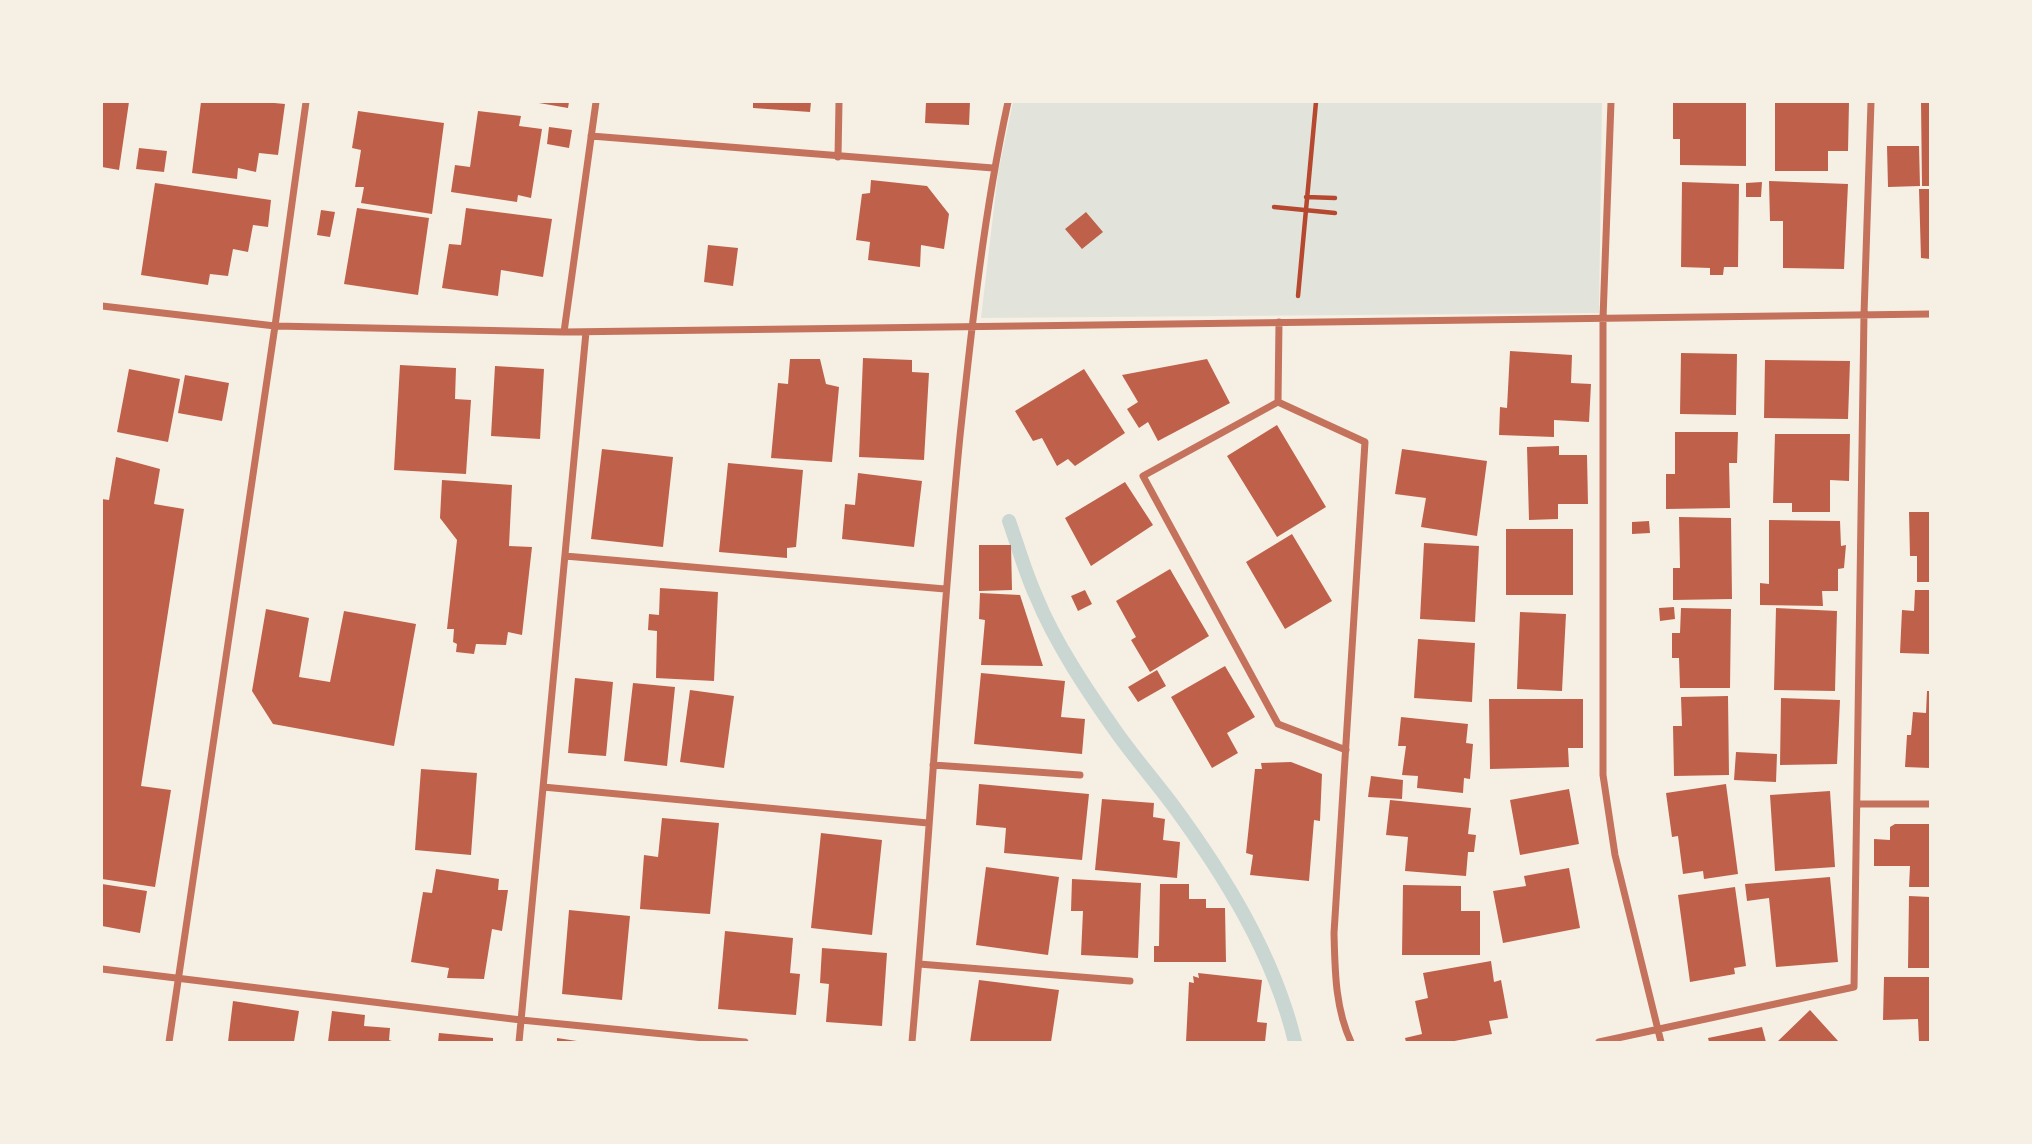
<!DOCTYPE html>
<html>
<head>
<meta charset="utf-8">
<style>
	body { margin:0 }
	#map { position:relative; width:2032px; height:1144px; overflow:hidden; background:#f6efe4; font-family:"Fira Sans",sans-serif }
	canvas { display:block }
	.frame { position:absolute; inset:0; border:103px solid #f6efe4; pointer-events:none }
</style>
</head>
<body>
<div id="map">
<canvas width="2032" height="1144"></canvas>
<div class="frame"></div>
</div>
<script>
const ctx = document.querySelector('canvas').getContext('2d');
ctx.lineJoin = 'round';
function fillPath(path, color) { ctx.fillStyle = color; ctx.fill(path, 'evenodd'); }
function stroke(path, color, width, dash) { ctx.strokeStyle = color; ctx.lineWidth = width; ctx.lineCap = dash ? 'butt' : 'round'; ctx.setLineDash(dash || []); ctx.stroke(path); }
fillPath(new Path2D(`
	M1013,102H1602L1599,313L981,318L998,173Z`), '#e2e4dc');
stroke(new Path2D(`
	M1009,521C1018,546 1025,572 1036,596C1055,643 1088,692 1117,733C1134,757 1154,780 1172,804C1225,876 1274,955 1295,1042`), '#c9d6d2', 14);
fillPath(new Path2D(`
	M102,102H129L119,170L102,167Z
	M201,102H264L285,104L278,155L259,153L256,172L238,168L237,179L192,173Z
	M533,102H569L568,108Z
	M753,102H811L810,112L753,108Z
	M926,102H970L969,125L925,123Z
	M1673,102H1746V166L1680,165V139H1673Z
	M1775,102H1849L1848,151H1828V171H1775Z
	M1921,102H1930V186H1922Z
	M358,111L444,123L432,214L361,203L364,187H355L361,150L352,148Z
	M478,111L521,116L519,126L542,129L531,198L518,195L517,202L451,192L455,165L470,167Z
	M549,127L572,130L569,148L547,144Z
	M1887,146H1919L1920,186L1888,187Z
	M139,148L167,151L164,172L136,169Z
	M871,180L927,186L949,214L944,249L921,245L920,267L868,260L870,242L856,240L862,194L870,193Z
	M1769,181L1848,184L1844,269L1783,268V221H1770Z
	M1682,182L1739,184L1738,267H1724L1723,275H1710V268L1681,267Z
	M1762,182L1761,197H1746V183Z
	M155,183L271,200L268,227L253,225L248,252L233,249L228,276L210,274L208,285L141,275Z
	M1919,189H1930V259L1921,258Z
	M357,208L429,218L418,295L344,284Z
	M466,208L552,219L543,277L501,270L498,296L442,288L449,244L461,245Z
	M321,210L335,212L330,237L317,235Z
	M1086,212L1103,232L1082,249L1065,229Z
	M708,245L738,248L733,286L704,282Z
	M1510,351L1572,355L1571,383L1591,384L1589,422L1554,420V437L1499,435L1500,407L1507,408Z
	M1681,353L1737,354L1736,415L1680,414Z
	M863,358L912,360V372L929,373L924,460L859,457Z
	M790,359H820L826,384L839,387L832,462L771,458L778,383L788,384Z
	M1207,359L1230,403L1158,441L1148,422L1139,428L1127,409L1138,402L1122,375Z
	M1765,360L1850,361L1848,419L1764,418Z
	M400,365L456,368L455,399L471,400L466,474L394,470Z
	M495,366L544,369L540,439L491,436Z
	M129,369L180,379L168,442L117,432Z
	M1084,369L1125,433L1075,466L1068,459L1057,466L1042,438L1033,441L1015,411Z
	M185,375L229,383L222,421L178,413Z
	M1277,425L1326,507L1277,537L1227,456Z
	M1675,432H1738L1737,463H1729L1730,508L1666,509V474H1675Z
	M1775,434H1850L1849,481L1830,480V512H1792V503H1773Z
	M1559,446V455H1587L1588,504H1558V519L1529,520L1527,447Z
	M602,449L673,457L663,547L591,539Z
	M1402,449L1487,461L1477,536L1421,527L1426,498L1395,494Z
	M116,457L160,469L154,504L184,509L141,786L171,790L155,887L102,879V499L109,500Z
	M728,463L803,470L796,547L787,548V558L719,552Z
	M858,473L922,481L914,547L842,539L845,504L855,505Z
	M442,480L512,485L509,546L532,547L522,635L508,632L506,645L476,644L474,654L456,652L457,644L453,642L454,629H447L457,540L440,518Z
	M1125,482L1153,525L1091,566L1065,518Z
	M1909,512H1930V582H1917V556H1910Z
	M1679,517L1731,518L1732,599L1673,600V568H1680Z
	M1769,520L1840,521L1841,546L1846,545L1844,568L1838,569V591H1822L1823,606L1760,605V583L1769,584Z
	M1649,521L1650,533L1632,534V522Z
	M1506,529H1573V595H1506Z
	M1292,534L1332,601L1285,629L1246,562Z
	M1424,543L1479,546L1475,622L1420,619Z
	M979,545H1011L1012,590L979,591Z
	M1170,569L1209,636L1150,672L1131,640L1136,637L1116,601Z
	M660,588L718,592L714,681L656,678L657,631L648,630L649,614L659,615Z
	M1085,590L1092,604L1078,611L1071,596Z
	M1915,590H1930V654L1900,653L1902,610L1914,611Z
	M980,593L1020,595L1043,666L981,665L985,620L979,619Z
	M1674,607L1675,619L1660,621L1659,608Z
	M1681,608L1731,609L1730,688H1680L1679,658H1672V633H1680Z
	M1776,608L1837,611L1835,691L1774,690Z
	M266,609L309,618L299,677L330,682L344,611L416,624L394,746L273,724L252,691Z
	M1520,612L1566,614L1562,691L1517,689Z
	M1418,639L1475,643L1472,702L1414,698Z
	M1225,666L1255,717L1227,733L1238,753L1212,768L1171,697Z
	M1157,670L1166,686L1138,702L1128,687Z
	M981,673L1065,681L1061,717L1085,719L1082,754L974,744Z
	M575,678L613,682L606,756L568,753Z
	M633,683L675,687L667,766L624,761Z
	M690,690L734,696L724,768L680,762Z
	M1927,691H1930V768L1905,767L1907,735H1911L1913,712L1926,713Z
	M1728,696L1729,775L1674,776L1673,726H1682L1681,697Z
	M1781,698L1840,700L1837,764L1780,765Z
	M1489,699H1583V748H1568L1569,767L1490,769Z
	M1401,717L1468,724L1466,743L1473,744L1470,779L1464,778L1463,793L1417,788L1418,776L1402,775L1406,746H1398Z
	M1736,752L1777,754L1776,782L1734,780Z
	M1291,762L1322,774L1320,821L1314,820L1309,881L1250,875L1253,855L1246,853L1255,769H1262L1261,763Z
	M421,769L477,773L471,855L415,850Z
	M1371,776L1403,780L1402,799L1368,797Z
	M979,784L1089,794L1082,860L1004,853L1006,828L976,825Z
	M1726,784L1738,874L1704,879L1703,871L1683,874L1678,836L1672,837L1666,793Z
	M1569,789L1579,844L1520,855L1510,800Z
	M1830,791L1835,867L1775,871L1770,795Z
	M1102,799L1154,803L1153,817L1165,819L1163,840L1180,842L1177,878L1095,870Z
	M1390,800L1471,808L1468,834L1476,835L1474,852H1468L1466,876L1405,871L1408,837L1386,835Z
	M662,818L719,823L710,914L640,909L644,855L658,857Z
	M1895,824H1930V887H1909L1910,866H1874V839L1890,840V827Z
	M821,833L882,840L872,935L811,928Z
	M986,867L1059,877L1048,955L976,945Z
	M1569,868L1580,928L1503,943L1493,891L1526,886L1524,876Z
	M436,869L499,879L498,890H508L502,931L492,929L484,979L447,978L449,968L411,962L423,892L432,893Z
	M1830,877L1838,962L1776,967L1769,898L1747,901L1745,884Z
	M1072,879L1141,883L1138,958L1081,955L1083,911H1071Z
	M102,884L147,891L140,933L102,926Z
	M1160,884H1189V899H1206V908H1225L1226,962H1154V946H1159Z
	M1403,885L1461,886V911H1480V955H1402Z
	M1735,887L1746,966L1734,968L1735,974L1690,982L1678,895Z
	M1909,896L1930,897V968H1908Z
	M569,910L630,916L622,1000L562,994Z
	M725,931L793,938L790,973L800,974L796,1015L718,1009Z
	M822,948L887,953L882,1026L826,1022L829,984L820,983Z
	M1491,961L1494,982L1501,980L1508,1018L1489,1021L1492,1034L1449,1042H1406L1405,1038L1422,1034L1415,1001L1428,998L1423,973Z
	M1198,973L1262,980L1257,1022L1267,1023L1265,1042H1186L1189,982L1194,983L1193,976L1199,978Z
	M1884,977H1930V1042H1919L1918,1019L1883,1020Z
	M979,980L1059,990L1051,1042H970Z
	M233,1001L299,1011L294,1042H228Z
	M1810,1010L1839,1042H1777Z
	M332,1011L365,1015L364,1026L390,1028L389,1040L395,1042H328Z
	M1762,1027L1766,1042H1709L1708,1038Z
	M439,1033L493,1038V1042H438Z
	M557,1038L577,1041V1042H557Z`), '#bf614a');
stroke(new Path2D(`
	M1306,197L1335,198
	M1274,207L1335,213
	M1298,296L1316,102`), '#b5482f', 4.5);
stroke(new Path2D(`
	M1611,102L1603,318V775L1615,855L1661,1042
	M591,136L993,168
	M838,157L839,102
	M102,306L275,326L564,332L1930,314
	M564,332L596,102
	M1278,402L1279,322
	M565,556L945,589
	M1346,750L1278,724L1143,476L1278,402L1365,442L1334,933C1335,970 1335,1008 1351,1042
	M933,765L1080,775
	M543,787L928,823
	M1857,804H1930
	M919,964L1130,981
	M102,969L521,1020L745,1042
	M169,1042L275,326L306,102
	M519,1042L586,332
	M912,1042C930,841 940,638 960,436C972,324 984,212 1008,102
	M1599,1042L1854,987L1864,314L1871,102`), '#c5725c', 7);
</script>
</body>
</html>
